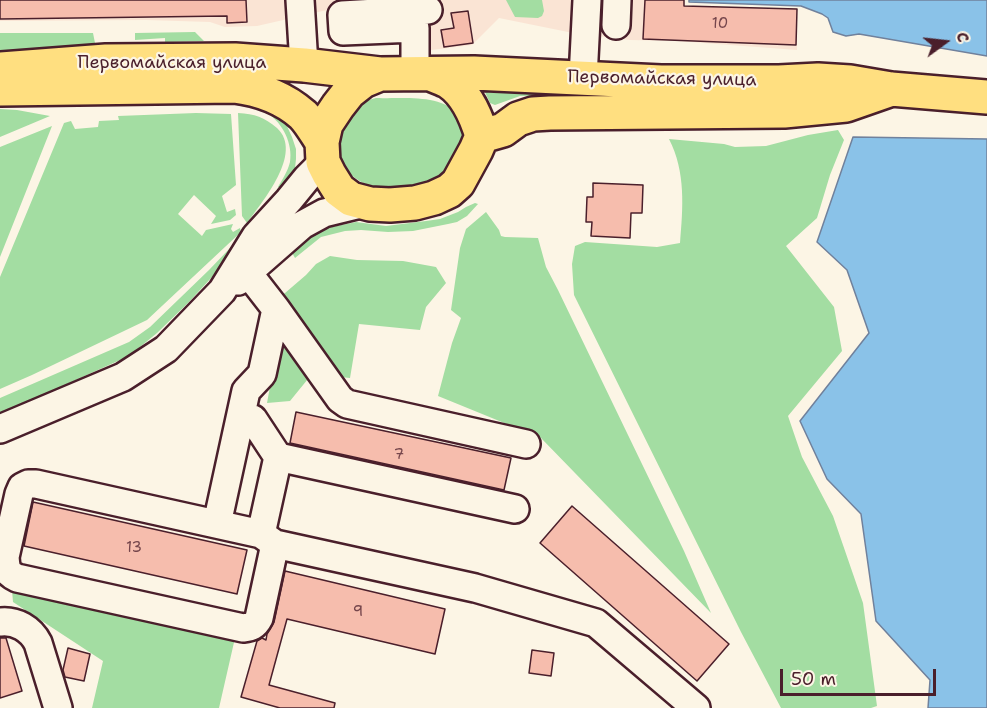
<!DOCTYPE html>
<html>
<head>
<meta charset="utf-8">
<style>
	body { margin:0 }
	#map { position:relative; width:987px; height:708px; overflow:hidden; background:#fcf5e5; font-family:"Shantell Sans",sans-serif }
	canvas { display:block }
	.north { position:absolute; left:915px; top:12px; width:60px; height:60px; -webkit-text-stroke:4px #fcf5e5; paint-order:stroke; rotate:75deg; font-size:16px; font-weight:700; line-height:24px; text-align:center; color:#4a1f2b }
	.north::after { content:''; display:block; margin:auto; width:21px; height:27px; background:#4a1f2b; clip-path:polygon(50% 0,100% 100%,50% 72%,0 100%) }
	.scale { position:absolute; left:780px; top:669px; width:156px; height:27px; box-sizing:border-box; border:3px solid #4a1f2b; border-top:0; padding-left:8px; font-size:18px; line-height:21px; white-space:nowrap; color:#4a1f2b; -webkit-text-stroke:4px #fcf5e5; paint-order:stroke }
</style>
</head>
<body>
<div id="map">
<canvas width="987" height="708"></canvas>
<div class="north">С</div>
<div class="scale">50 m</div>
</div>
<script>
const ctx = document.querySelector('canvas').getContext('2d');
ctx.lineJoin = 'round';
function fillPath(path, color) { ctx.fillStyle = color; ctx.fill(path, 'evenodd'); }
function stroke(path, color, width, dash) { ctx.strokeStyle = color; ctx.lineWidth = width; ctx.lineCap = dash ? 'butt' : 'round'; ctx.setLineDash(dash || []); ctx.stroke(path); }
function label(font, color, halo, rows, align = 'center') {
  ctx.font = font + ' "Shantell Sans",sans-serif'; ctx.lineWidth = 4.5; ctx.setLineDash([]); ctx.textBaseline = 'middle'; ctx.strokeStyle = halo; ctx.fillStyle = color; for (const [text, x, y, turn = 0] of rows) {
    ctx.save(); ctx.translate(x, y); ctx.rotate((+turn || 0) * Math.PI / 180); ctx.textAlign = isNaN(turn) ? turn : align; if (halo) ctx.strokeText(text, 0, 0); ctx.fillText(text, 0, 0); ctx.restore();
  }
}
fillPath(new Path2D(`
	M0,0H684V6L797,9V50L677,41L630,40L573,33L499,18L472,45L431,50L427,3L336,8L257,26L225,27L210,22L146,20L0,21Z`), '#fae4d4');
fillPath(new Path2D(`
	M506,0H542L544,11L542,16L538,18L515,17Z
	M195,32L204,41L165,42V38L135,40V33Z
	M0,33H93L95,43L93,48L0,51Z
	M484,90L583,95L520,96L495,105L490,103Z
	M376,98C398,99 444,93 457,115C461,121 463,130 466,137L443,180L411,187L376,188L361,182L351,175L342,166L337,151L341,120L361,102Z
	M236,99L251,101L281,118L286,124L292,137L296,149V159L295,168L282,189L278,187C282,180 288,171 290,162C293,144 283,123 267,113C258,108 247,106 236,105Z
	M0,109L17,110L50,116L0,137Z
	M196,113L231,114L236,185L222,196L227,212L235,209L236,215L230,220L211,224L216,216L194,195L178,214L202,236L206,230L233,224L231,229L233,232L240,228L241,232L147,320L32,375L0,389V277L64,123L71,121L75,129L98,127L99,121L119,120L118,116Z
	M238,113C255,114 264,117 277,128C304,153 262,202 247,223L242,216Z
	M52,126L0,257V147Z
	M838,130L844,140L830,175L817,218L786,246L834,307L842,351L788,416L802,457L833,516L863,603L877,706L871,708H781L741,632L574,295L572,264L575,246L585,242L657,247L680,243C683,208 686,172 669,139L724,144L735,147L766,146L808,135Z
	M475,203L478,204L467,216L457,222L448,224L413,231L388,232L361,230L345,231L321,237L295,258L291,251L311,234L332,227L356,222L386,226L426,221L440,219L458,212L466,207Z
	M486,212L499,230L501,236L505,237L538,238L546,267L558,290L684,551L711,613L541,438L438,396L452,343L461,318L451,310L460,248L466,229Z
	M231,247L236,251L188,303L157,333L129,356L0,414V398L129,342L150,327L209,270Z
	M330,256L357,260L403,261L436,267L446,283L426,307L420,330L359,324L350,378L312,374L290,401L267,403L279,338L267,305L285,293L306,275L316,264Z
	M10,567L235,638L219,708H92L103,661L13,602Z`), '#a3dda2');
const water = new Path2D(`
	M689,0H987V56L859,34L846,36L833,32L828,18L822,14L801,6L689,2Z
	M853,137L987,139V708H928L930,680L876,621L861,514L827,479L800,421L869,333L847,270L817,242Z`);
fillPath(water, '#8ac2e8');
stroke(water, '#70819c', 1.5);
const building = new Path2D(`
	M0,0H246L247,22L227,23V16L0,19Z
	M645,0H684V6L797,9L796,45L643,39Z
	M468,11L473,43L444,47L441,30L454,28L451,13Z
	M593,183L643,185L642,213H631L630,238L591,236L592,222H586L587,197H593Z
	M296,412L511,458L504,490L290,443Z
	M33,502L247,550L237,594L24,546Z
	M572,506L729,644L697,681L540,543Z
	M285,571L445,609L435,654L287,619L269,685L335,703L334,708H280L241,697L257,641L262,638L266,640L267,634L274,622Z
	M0,638H6L22,691L0,698Z
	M68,648L90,654L84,681L65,677L63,670Z
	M532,650L554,653L551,676L529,673Z`);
fillPath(building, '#f6bdad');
stroke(building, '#4a1f2b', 1.5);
const minor = new Path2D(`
	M300,0L304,65
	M616,25L617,0
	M415,74V28L343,31L342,15L428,10
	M583,78L587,0
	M238,281L302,225L324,213L365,203
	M276,309L340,399L347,404L526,444
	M241,415L253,419L278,457
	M0,429L123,377L166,349L222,291L256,236L289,200L307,178L323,162
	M28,484H36L261,534L275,544L259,618C255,626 251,627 243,628L17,578C6,573 6,568 5,557L19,494L22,487Z
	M217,524L246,391L262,374L276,309L248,273
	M261,534L278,457L515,509
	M275,544L475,588L596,623L696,708
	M0,622C16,620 31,629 38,643L58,708`);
const major = new Path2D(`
	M0,69L106,61L235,60L304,65L380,74
	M431,74C437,77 444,79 449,82C467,94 476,116 482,136L476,150L458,183L449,191L434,198L415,203L390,205L370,204L351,199L339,190L329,174L323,162L322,142L326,124L338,106L349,92L363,81L380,74L474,73L661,82H779L818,80L850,82L891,89L987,97
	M0,89L234,86C258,89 284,98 303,115C310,122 316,133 322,142
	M482,136L503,130L518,119L533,114L550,113L784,111L846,105L889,90`);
stroke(minor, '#4a1f2b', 32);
stroke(major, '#4a1f2b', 38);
stroke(minor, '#fcf5e5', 27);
stroke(major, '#ffdf80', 33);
label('15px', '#75464c', null, [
	["10",720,24],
	["7",399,455],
	["13",134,548],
	["9",358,612]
]);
label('18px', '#4a1f2b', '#fcf5e5', [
	["Первомайская улица",172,63],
	["Первомайская улица",662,79,1]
]);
</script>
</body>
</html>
